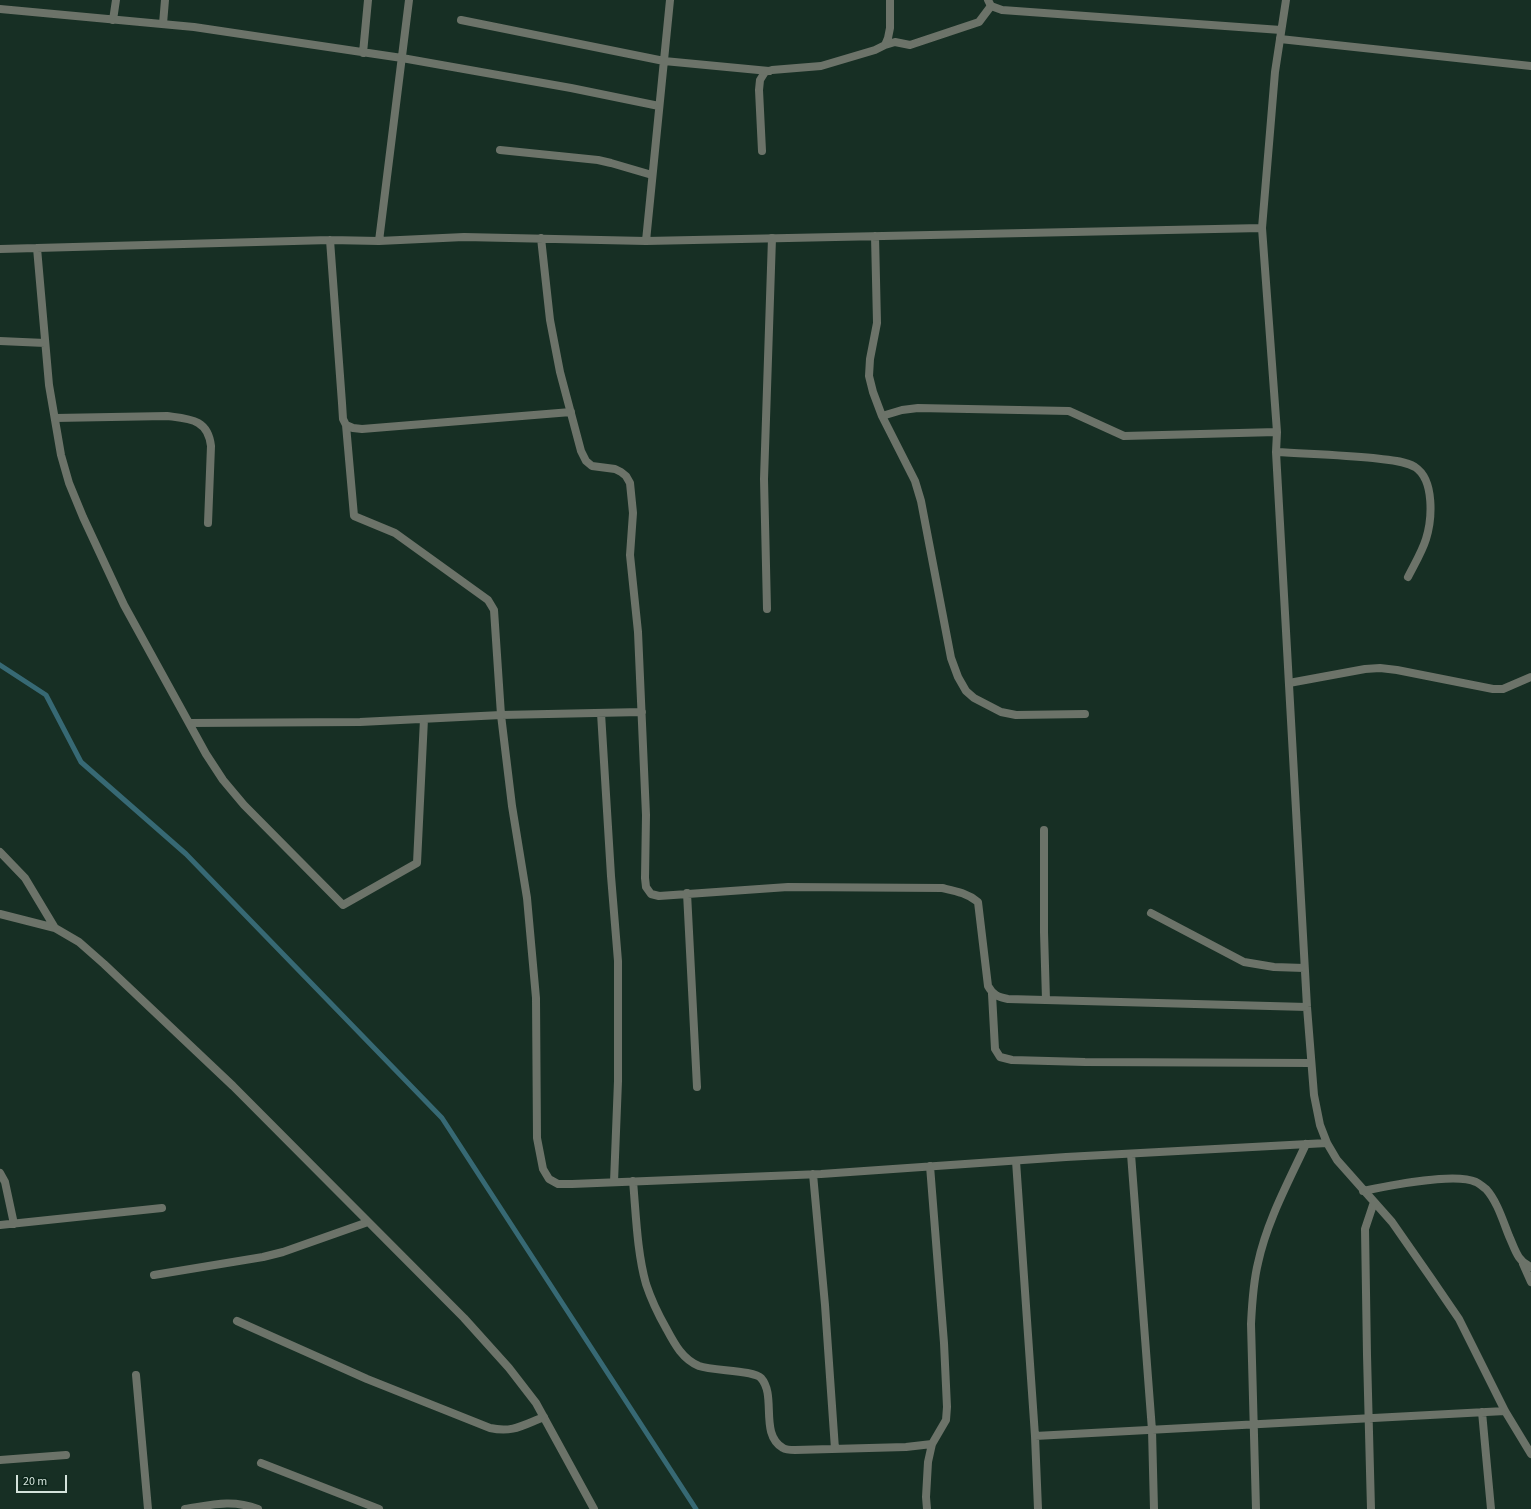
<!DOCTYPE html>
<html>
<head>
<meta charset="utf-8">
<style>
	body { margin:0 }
	#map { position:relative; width:1531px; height:1509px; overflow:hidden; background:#172f24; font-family:"Source Sans 3",sans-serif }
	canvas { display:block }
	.scale { position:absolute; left:16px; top:1475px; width:51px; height:18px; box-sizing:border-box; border:2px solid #d4e3db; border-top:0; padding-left:5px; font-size:12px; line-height:14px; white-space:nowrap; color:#d4e3db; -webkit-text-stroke:3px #0c251a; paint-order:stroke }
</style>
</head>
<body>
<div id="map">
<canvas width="1531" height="1509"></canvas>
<div class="scale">20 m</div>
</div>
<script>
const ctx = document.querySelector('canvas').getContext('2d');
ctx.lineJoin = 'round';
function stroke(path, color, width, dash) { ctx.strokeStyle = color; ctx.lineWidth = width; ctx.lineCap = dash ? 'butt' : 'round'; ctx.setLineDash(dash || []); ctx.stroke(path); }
stroke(new Path2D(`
	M0,665L46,695L81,762L186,854L442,1118L696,1509`), '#376974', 5);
stroke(new Path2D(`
	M1280,39L1531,66
	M885,45L895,42L910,45L979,22L991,6
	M762,151L759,90L760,80L765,72L772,70L821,66L875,50L885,45L888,38L890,28V0
	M55,418L167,416C190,419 208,419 211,446L208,523
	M767,609L764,479L772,238
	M1289,683L1365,669L1380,668L1397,670L1493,689H1503L1531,677`), '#6c7369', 8);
stroke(new Path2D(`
	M988,0L991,6L1002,10L1281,30
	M1286,0L1275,72L1262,228L1277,432L1276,452L1307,1007L1314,1095L1320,1125L1327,1143L1337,1160L1392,1222L1431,1278L1459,1319L1505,1411L1531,1454
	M0,9L194,27L402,58L571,88L659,106
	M113,20L116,0
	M461,20L664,61L769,71
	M163,24L165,0
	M363,53L368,0
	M500,150L598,160L611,163L652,175
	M875,236L877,323L870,359L869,376L873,392L882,416L915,481L921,501L951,658L958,677L966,691L974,698L1001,712L1016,715L1085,714
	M541,238L550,320L560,372L581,451L586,461L592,466L615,469L621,472L626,476L630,483L633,513L630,555L638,632L646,815L645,878L646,887L651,894L659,896L788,887L942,888C955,891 967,893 978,902L988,986C993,995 998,997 1008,999L1307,1007
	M330,240L342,403L343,419L346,425L353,428L362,429L571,412
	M379,241L409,0
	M646,241L670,0
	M37,248L49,385L61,455L69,483L83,517L124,605L206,754L223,780L244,805L343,905L417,863L424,719
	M0,249L330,240L379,241L464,237L646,241L1262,228
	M0,341L45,343
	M882,416L902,410L918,408L1069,411L1124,436L1277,432
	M346,425L354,516L395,533L488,600L494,610L501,715L512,806L527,898L536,998L537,1138L543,1169L549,1179L558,1184H572L821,1174L1066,1157L1327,1143
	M1276,452C1308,454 1341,455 1373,458C1387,460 1403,460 1415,467C1435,480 1432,520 1426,539C1422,552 1414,565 1408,577
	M601,713L611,876L618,961V1081L614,1182
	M189,723L360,722L501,715L642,712
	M1044,830V932L1046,1000
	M0,852L25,878L55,928
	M687,893L697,1087
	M1151,913L1244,962L1274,967L1304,968
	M0,914L55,928L79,942L104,964L233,1086L464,1318L509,1368L536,1403L594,1509
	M992,994L995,1049L1000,1057L1012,1060L1085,1062L1311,1063
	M1131,1154L1152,1430L1154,1509
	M1016,1161L1035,1436L1038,1509
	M0,1173L5,1182L14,1224
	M813,1174L825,1305L835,1449
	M633,1181C636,1214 637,1252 646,1284C651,1299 658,1314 666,1328C674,1343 682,1359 699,1366C713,1371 754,1370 761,1378C777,1396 759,1434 783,1448C786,1450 791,1450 795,1450L906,1447L932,1444
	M1363,1191C1388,1186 1454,1172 1476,1182C1479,1183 1483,1187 1486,1189C1497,1201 1503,1221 1509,1236C1515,1249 1517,1261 1531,1267
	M0,1225L162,1208
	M1523,1264L1531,1282
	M154,1275L263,1257L283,1252L368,1222
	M237,1321L367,1379L490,1428C513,1433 523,1425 544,1417
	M136,1375L148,1509
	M1482,1412L1491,1509
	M1035,1436L1505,1411
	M0,1460L66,1455
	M261,1463L379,1509
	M185,1509C211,1505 232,1499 258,1509
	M927,1509L926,1497L928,1462L932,1444L946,1420L947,1407L944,1343L930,1166
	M1256,1509L1251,1324C1252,1304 1253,1283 1258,1263C1267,1221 1288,1183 1306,1144
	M1371,1509L1367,1355L1365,1229L1374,1202`), '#6c7369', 8);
</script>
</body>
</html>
